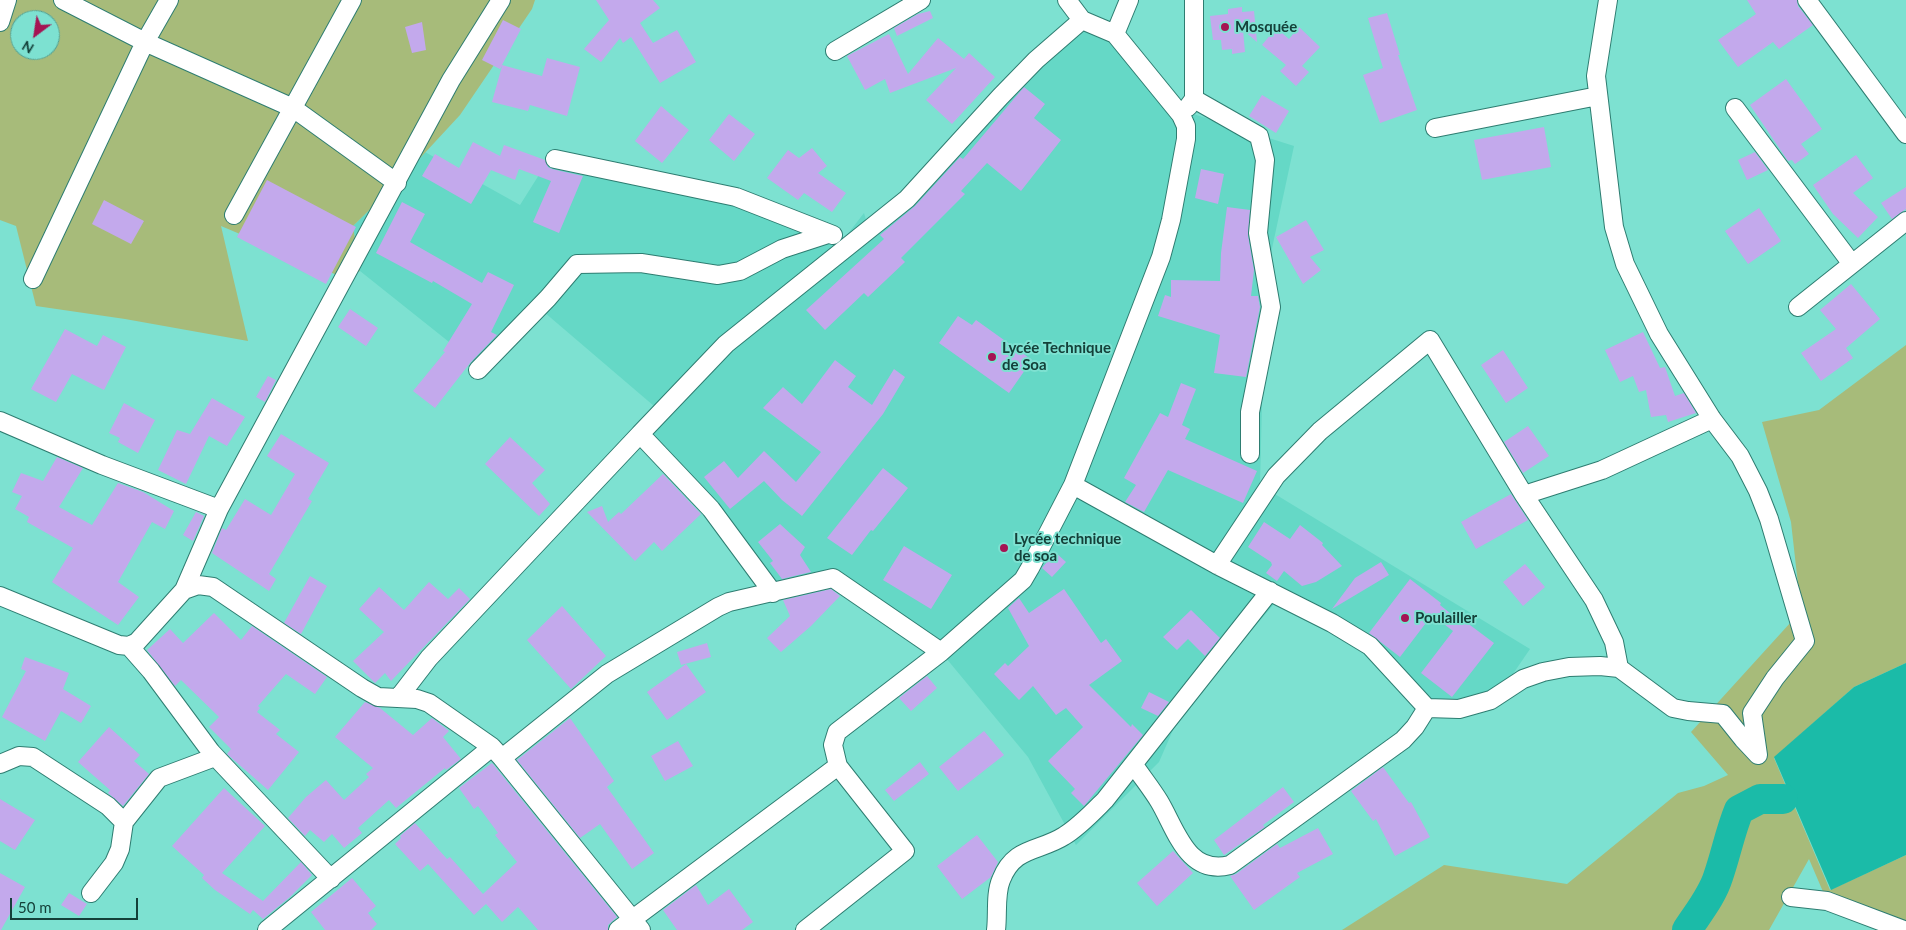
<!DOCTYPE html>
<html>
<head>
<meta charset="utf-8">
<style>
	body { margin:0 }
	#map { position:relative; width:1906px; height:930px; overflow:hidden; background:#7de1d1; font-family:Lato,sans-serif }
	canvas { display:block }
	.north { position:absolute; left:10px; top:10px; width:50px; height:50px; box-sizing:border-box; background:#7de1d1; border:1px solid #53a194; border-radius:50%; rotate:211deg; font-size:14px; font-weight:700; line-height:20px; text-align:center; color:#144039 }
	.north::after { content:''; display:block; margin:auto; width:18px; height:22px; background:#a51453; clip-path:polygon(50% 0,100% 100%,50% 72%,0 100%) }
	.scale { position:absolute; left:10px; top:898px; width:128px; height:22px; box-sizing:border-box; border:2px solid #144039; border-top:0; padding-left:6px; font-size:15px; line-height:18px; white-space:nowrap; color:#144039; -webkit-text-stroke:4px #7de1d1; paint-order:stroke }
</style>
</head>
<body>
<div id="map">
<canvas width="1906" height="930"></canvas>
<div class="north">N</div>
<div class="scale">50 m</div>
</div>
<script>
const ctx = document.querySelector('canvas').getContext('2d');
ctx.lineJoin = 'round';
function fillPath(path, color) { ctx.fillStyle = color; ctx.fill(path, 'evenodd'); }
function stroke(path, color, width, dash) { ctx.strokeStyle = color; ctx.lineWidth = width; ctx.lineCap = dash ? 'butt' : 'round'; ctx.setLineDash(dash || []); ctx.stroke(path); }
function label(font, color, halo, rows, align = 'center') {
  ctx.font = font + ' Lato,sans-serif'; ctx.lineWidth = 4; ctx.setLineDash([]); ctx.textBaseline = 'middle'; ctx.strokeStyle = halo; ctx.fillStyle = color; for (const [text, x, y, turn = 0] of rows) {
    ctx.save(); ctx.translate(x, y); ctx.rotate((+turn || 0) * Math.PI / 180); ctx.textAlign = isNaN(turn) ? turn : align; if (halo) ctx.strokeText(text, 0, 0); ctx.fillText(text, 0, 0); ctx.restore();
  }
}
fillPath(new Path2D(`
	M1074,23L1115,34L1187,112L1294,146L1265,281L1260,485L1530,649L1504,687L1486,700L1431,705L1370,646L1275,603L1180,714L1159,762L1076,845L1028,757L941,652L833,578L773,593L640,434L661,412L544,312L488,373L360,271L353,226L397,184L425,152L520,205L549,159L681,184L817,231L840,244L864,213L869,230Z`), '#65d8c6');
fillPath(new Path2D(`
	M0,0H535L532,9L460,115L397,183L353,226L360,271L344,278L221,226L248,341L125,319L36,306L16,226L0,220ZM20,20H50V50H20Z
	M1906,345V663L1854,687L1774,758L1830,890L1906,855V930L1827,901L1809,859L1769,930H1342L1444,865L1567,884L1678,793L1704,786L1728,775L1691,732L1801,611L1791,522L1762,422L1819,410Z`), '#a7bb7a');
fillPath(new Path2D(`
	M1906,663V855L1831,890L1774,757L1854,687Z`), '#1bbba8');
stroke(new Path2D(`
	M1687,930C1698,913 1712,896 1718,877C1726,854 1730,832 1739,810L1760,799H1783`), '#1bbba8', 30);
fillPath(new Path2D(`
	M596,0H653L660,8L640,23L653,43L677,30L696,62L660,83L631,37L623,43L620,38L601,62L584,49L609,20Z
	M1747,0H1797L1798,6L1813,25L1779,49L1773,42L1738,67L1718,40L1756,14Z
	M1242,7V12L1254,11L1257,42L1243,30L1245,52L1232,54V49L1222,50L1221,40H1213L1210,16L1228,14V9Z
	M930,11L933,18L897,36L894,28L918,14Z
	M1387,13L1400,55H1398L1417,110L1380,123L1363,75L1383,68L1368,18Z
	M503,20L521,29L502,65L542,76L547,58L580,67L567,116L530,105L528,111L492,102L502,66L500,69L482,60Z
	M422,22L426,50L412,53L405,27Z
	M1299,27L1320,47L1302,66L1309,72L1296,86L1280,71L1286,65L1262,45L1276,28L1289,39Z
	M889,34L908,74L938,38L964,59L969,53L995,77L952,124L926,100L956,68L890,93L885,79L865,90L847,56Z
	M1786,79L1822,129L1801,144L1809,154L1795,164L1792,160L1788,161L1750,105Z
	M1024,87L1045,104L1034,118L1061,140L1021,191L987,163L961,191L965,194L901,258L905,262L868,297L864,293L825,330L806,310L884,239L880,235L915,206L960,157L963,159Z
	M1262,95L1289,111L1276,133L1249,116Z
	M661,106L689,130L662,163L635,141Z
	M729,114L755,134L734,161L709,140Z
	M1544,127L1551,167L1482,180L1474,140Z
	M473,142L500,156L504,145L545,160L548,167L552,169L583,176L559,233L533,222L551,181L519,169L515,180L491,170L471,204L422,176L435,154L459,168Z
	M812,148L827,166L818,173L846,193L832,212L804,193L798,200L767,178L788,150L799,158Z
	M1755,152L1768,170L1747,180L1738,160Z
	M1856,155L1873,178L1853,193L1878,217L1858,238L1833,214L1813,185Z
	M1201,169L1224,174L1218,204L1195,198Z
	M267,180L356,227L326,284L237,237Z
	M1906,187V209L1892,219L1881,203Z
	M104,200L144,221L131,244L92,224Z
	M402,202L425,214L410,242L482,283L488,272L514,285L491,332L497,335L470,363L435,408L413,391L445,352L443,351L472,304L433,281L432,283L376,253Z
	M1227,207L1250,210L1248,235L1254,270L1251,296H1258L1260,307L1246,377L1214,373L1220,335L1158,316L1165,295L1171,297V280L1220,281L1221,253Z
	M1759,208L1781,241L1748,264L1725,231Z
	M1306,220L1324,250L1310,257L1321,270L1303,284L1276,237Z
	M1851,284L1880,319L1846,348L1853,358L1821,381L1801,353L1836,329L1820,310Z
	M350,309L378,328L366,346L338,327Z
	M958,316L972,325L976,320L1032,360L1009,393L939,343Z
	M65,329L97,346L103,335L126,347L104,390L72,374L56,402L31,389Z
	M1643,332L1660,368L1665,367L1675,396L1684,393L1696,413L1668,422L1666,415L1651,417L1646,390L1639,392L1633,376L1620,382L1605,350Z
	M1503,350L1528,388L1506,403L1481,365Z
	M835,360L856,376L848,387L872,405L894,369L905,377L883,414L802,516L782,500L764,481L730,509L704,477L724,461L738,478L764,451L796,482L821,452L763,408L783,387L802,404Z
	M268,376L276,380L265,402L256,397Z
	M1181,383L1196,389L1182,425L1190,429L1185,439L1257,471L1243,503L1168,470L1144,512L1125,502L1136,485L1124,478L1160,413L1168,417Z
	M212,398L245,417L227,446L209,436L186,484L158,470L177,430L190,434Z
	M124,403L155,420L138,453L118,442L120,438L109,433Z
	M1528,426L1549,456L1523,473L1504,442Z
	M281,434L329,463L308,499L312,501L269,574L276,579L269,591L212,553L222,528L226,530L245,499L271,515L295,474L267,456Z
	M510,437L545,470L532,483L550,504L539,516L485,464Z
	M57,457L83,468L59,507L92,525L118,483L143,492L174,511L165,529L152,522L118,582L139,597L118,625L52,582L73,548L27,522L29,517L15,509L22,496L12,492L21,473L43,481Z
	M883,468L908,488L873,531L871,530L852,555L827,538Z
	M663,474L701,514L662,551L654,542L635,561L587,512L602,506L608,522L619,512L621,514Z
	M1511,494L1528,520L1476,549L1461,522Z
	M196,512L204,516L193,541L183,535Z
	M1264,522L1290,539L1300,525L1323,543L1322,545L1342,566L1316,582L1302,586L1284,571L1277,581L1266,573L1272,565L1271,562L1248,547Z
	M780,524L805,547L800,555L811,572L782,579L770,563L773,561L758,542Z
	M904,546L952,575L931,609L883,580Z
	M1055,552L1066,562L1052,577L1042,568Z
	M1381,562L1389,575L1332,609L1355,578Z
	M1525,564L1545,587L1523,606L1503,582Z
	M310,576L327,586L301,634L284,623Z
	M1410,579L1441,603L1440,605L1461,622L1462,619L1494,643L1452,697L1421,673L1453,631L1432,615L1400,657L1369,633Z
	M429,582L448,599L459,588L470,599L391,681L385,673L375,683L353,661L384,632L359,609L379,587L404,610Z
	M831,589L840,596L811,626L781,652L767,638L790,616L783,600Z
	M1064,589L1101,643L1106,639L1122,661L1089,685L1131,727L1132,724L1143,735L1084,806L1071,793L1075,789L1048,761L1083,727L1066,708L1056,715L1033,686L1019,700L994,674L1005,663L1008,666L1029,646L1008,608L1019,598L1029,613Z
	M562,606L606,656L571,689L527,640Z
	M1191,610L1220,638L1205,656L1188,639L1177,650L1163,637Z
	M214,613L241,640L252,626L327,677L315,694L286,674L258,706L260,708L257,712L280,730L276,734L299,752L268,790L227,754L231,749L209,727L219,717L181,680L175,686L147,650L170,629L183,643Z
	M707,643L711,657L681,665L677,652Z
	M25,657L69,673L63,689L91,706L81,723L61,711L45,741L2,717L26,671L21,669Z
	M686,664L706,692L667,720L647,692Z
	M927,676L937,688L911,711L899,698Z
	M1149,692L1169,702L1158,716L1141,708Z
	M365,702L380,708L413,735L432,718L449,731L443,737L461,759L446,770L445,768L396,808L389,800L358,828L362,833L344,848L332,834L324,842L310,830L305,836L288,818L306,797L326,780L344,800L369,777L366,774L373,768L335,737Z
	M570,718L614,781L607,787L654,853L632,869L600,824L580,838L517,760Z
	M109,727L140,755L134,761L149,774L123,806L108,793L110,790L78,762Z
	M984,731L1004,755L958,791L939,767Z
	M678,741L693,766L665,781L651,756Z
	M920,762L929,774L894,801L885,790Z
	M492,763L617,917L608,925V930H538L518,907L502,922L486,904L474,915L428,864L420,871L395,844L401,838L400,836L415,823L447,859L450,857L483,894L517,862L495,835L498,833L478,806L474,809L459,788Z
	M1383,767L1409,803L1411,802L1430,837L1395,856L1376,819L1373,821L1351,791Z
	M1283,787L1294,802L1263,825L1265,827L1224,855L1214,840Z
	M224,788L265,826L222,873L263,901L301,862L312,875L290,897L263,919L253,910L250,914L215,890L202,878L204,875L172,846Z
	M0,799L35,820L15,850L0,841Z
	M1318,828L1333,854L1297,873L1300,877L1254,910L1230,876L1236,874L1277,844L1280,848Z
	M977,835L998,862L991,877L962,899L937,866Z
	M1173,851L1193,873L1157,906L1137,883Z
	M0,873L25,887L1,930H0Z
	M352,878L376,906L368,913L377,924L371,930H325L311,912Z
	M696,885L708,905L729,889L753,922L742,930H677L663,910Z
	M69,893L87,904L79,916L61,905Z`), '#c3a9ec');
const street = new Path2D(`
	M63,0L145,42L293,108L397,183
	M1067,0L1082,20
	M1608,0L1596,76L1614,227L1625,264L1659,334L1712,419L1740,456L1758,491L1769,519L1805,641L1775,678L1752,713L1758,755
	M1807,0L1906,134
	M0,22L7,0
	M1115,34L1129,0
	M835,51L921,0
	M1194,99L1259,136L1265,160L1258,233L1271,307L1250,412V454
	M1188,107L1194,99V0
	M1735,108L1852,264
	M1435,128L1598,96
	M555,159L736,197L833,235
	M234,215L352,0
	M33,279L145,42L169,0
	M1798,307L1906,221
	M478,370L548,298L577,264L641,263L718,275L740,271L782,249L828,234
	M0,421L102,465L219,509L451,80L501,0
	M1073,485L1217,565L1332,623L1370,646L1427,708L1459,709L1491,700L1523,679L1543,672L1569,667L1600,666L1619,668L1673,708L1688,711L1723,714L1743,739L1758,755
	M1524,495L1602,470L1712,419
	M1217,565L1276,476L1320,431L1430,340L1524,495L1594,600L1614,642L1619,668
	M184,590L219,509
	M0,596L119,645L129,646L137,642L184,590L198,585L213,587L362,688L378,697L417,699L429,703L492,747
	M129,646L151,671L211,752L331,879
	M399,697L429,658L640,434L711,509L773,593
	M502,758L641,930
	M0,764L19,756L33,757L108,806L124,822
	M1134,765C1142,777 1151,788 1159,801C1176,829 1187,876 1230,865L1403,740L1415,727L1427,708
	M91,893L114,863L120,849L124,822L159,778L215,757
	M1791,897L1827,901L1904,930
	M267,930L492,747L502,758L607,674L718,607L729,602L833,578L941,652
	M618,930L838,766L833,745L837,732L941,652L1023,580L1030,568L1073,485L1161,257L1171,220L1186,139V126L1181,115L1115,34L1082,20L1036,60L1000,97L907,199L726,344L640,434
	M805,930L905,851L838,766
	M996,930C998,915 995,894 1001,880C1014,846 1039,852 1064,836C1079,827 1092,813 1105,800L1270,591`);
stroke(street, '#2e7d71', 20);
stroke(street, '#fff', 18);
for (const [x, y, r, color] of [
	[1225,27,5,"#a51453"],
	[992,357,5,"#a51453"],
	[1004,548,5,"#a51453"],
	[1405,618,5,"#a51453"]
]) { const dot = new Path2D(); dot.arc(x, y, r, 0, 2 * Math.PI); ctx.fillStyle = color; ctx.fill(dot); stroke(dot, '#7de1d1', 2); }
label('bold 15px', '#144039', '#7de1d1', [
	["Mosquée",1235,27],
	["Lycée Technique",1002,348],
	["de Soa",1002,365],
	["Lycée technique",1014,539],
	["de soa",1014,556],
	["Poulailler",1415,618]
], 'left');
</script>
</body>
</html>
